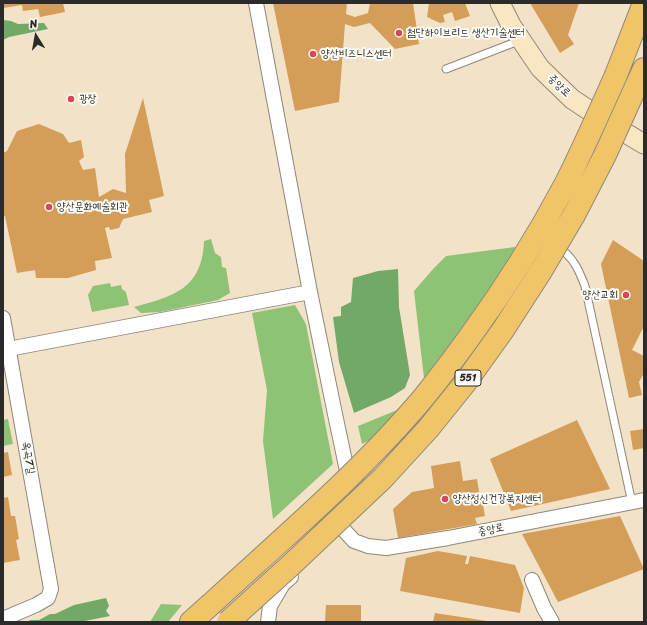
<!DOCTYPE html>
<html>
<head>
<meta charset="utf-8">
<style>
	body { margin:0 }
	#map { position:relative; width:647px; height:625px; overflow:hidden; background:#f2e3c8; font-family:Sriracha,sans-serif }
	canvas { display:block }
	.frame { position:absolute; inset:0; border:4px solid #2b2b2b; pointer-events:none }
	.north { position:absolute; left:16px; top:16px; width:40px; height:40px; -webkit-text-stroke:3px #fdfcf7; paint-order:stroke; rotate:349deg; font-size:11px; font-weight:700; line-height:16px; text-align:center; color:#2b2b2b }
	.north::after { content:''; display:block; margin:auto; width:14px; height:18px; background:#2b2b2b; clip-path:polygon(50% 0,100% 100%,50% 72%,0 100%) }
</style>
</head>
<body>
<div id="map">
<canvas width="647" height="625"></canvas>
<div class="frame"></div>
<div class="north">N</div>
</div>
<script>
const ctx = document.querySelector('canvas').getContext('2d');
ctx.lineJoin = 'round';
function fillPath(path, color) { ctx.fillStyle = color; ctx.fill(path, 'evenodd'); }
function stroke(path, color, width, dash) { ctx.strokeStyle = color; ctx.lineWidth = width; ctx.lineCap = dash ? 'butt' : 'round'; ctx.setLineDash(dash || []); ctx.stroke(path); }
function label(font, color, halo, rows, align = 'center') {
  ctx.font = font + ' Sriracha,"Poor Story",sans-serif'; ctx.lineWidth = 4; ctx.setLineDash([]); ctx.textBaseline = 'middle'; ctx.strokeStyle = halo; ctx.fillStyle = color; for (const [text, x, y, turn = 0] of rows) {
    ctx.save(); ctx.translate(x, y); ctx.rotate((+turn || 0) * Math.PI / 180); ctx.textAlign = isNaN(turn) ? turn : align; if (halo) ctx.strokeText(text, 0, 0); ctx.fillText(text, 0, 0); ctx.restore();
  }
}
fillPath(new Path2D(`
	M211,239L215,253L221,257L222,267L226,268L230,293L218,300L160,312L141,313L134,307C174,296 202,289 204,241Z
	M515,247L540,256L486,334L444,388L417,416L362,444L358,426L412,404L425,387L414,291L434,268L446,256Z
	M110,283L111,287L121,285L122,289L126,292L129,305L92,312L88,295L93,286Z
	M295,305L306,324L333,464L273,519L263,441L267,390L252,313Z
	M8,419L13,444L3,446V420Z
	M161,604L182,605L168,622H150Z`), '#8ec375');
fillPath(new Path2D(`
	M3,20L11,21L18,24L44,23L48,29L9,37L3,40Z
	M398,269L399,307L410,375L405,388L391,397L354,413L339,362L333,317L341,316V307L351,302L353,278L378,271Z
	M106,598L109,606L106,611L110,616L80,622H28L30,620H39L50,614H55L74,605Z`), '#72a966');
fillPath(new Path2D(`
	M3,3H63L65,12L40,17L38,9L23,11L22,5L3,8Z
	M273,3H347L346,14L355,17L368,13L370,3H413L419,44L395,49L370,23L354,27L345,24L339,102L295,111Z
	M429,3H465L470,16L455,21L452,12L443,15L445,22L440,23L427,17Z
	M530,3H579L568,35L574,44L560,53Z
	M143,98L164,196L149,200L152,212L123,219L119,228L110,230L109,227L105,228L112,258L95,261L96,270L68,278H36L35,270L17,273L5,216H3V153L7,151L17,131L39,124L63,134L69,143L81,140L84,157L79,161L83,170L95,168L99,197L113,189L126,193L125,154Z
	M613,240L644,261V326L632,350L644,356V373L639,382L642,395L629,398L601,264Z
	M577,420L610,489L511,511L490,459Z
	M644,429V448L633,450L630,431Z
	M8,452L12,475L3,477V453Z
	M460,461L463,481L477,479L480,497L489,495V498L482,500L485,516L475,518L477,524L398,538L393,509L412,492L434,488L431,466Z
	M8,497L11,516H15L19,539L16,540L20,560L3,563V498Z
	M620,516L644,569L558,602L522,534Z
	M438,551L467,556L465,564H468L470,556L515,565L524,588L520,613L400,591L406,558Z
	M326,605H361V622H325Z
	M435,613L487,621V622H433Z`), '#d49d58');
const lane = new Path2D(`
	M446,69L521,40
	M559,247C574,259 578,268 585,286L632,503`);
const street = new Path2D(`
	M256,3L310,292L335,414L350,485L351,511
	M3,318L51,589L48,598L36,605L3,619
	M3,350L310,292
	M343,529L354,541L368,546L386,548L448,538L644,500
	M532,580L544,608L552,622
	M268,622L270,606L283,584L291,577`);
const secondary = new Path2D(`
	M500,3L511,25L540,68L572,99L602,119L644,144`);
const highway = new Path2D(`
	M616,75L644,3
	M638,82L644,69
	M191,622L210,605`);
stroke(lane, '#8e877a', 9);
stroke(street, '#8e877a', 16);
stroke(secondary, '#8e877a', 21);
stroke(highway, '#8e877a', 24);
stroke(lane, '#fff', 7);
stroke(street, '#fff', 14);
stroke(secondary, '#f9e7c3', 19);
stroke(highway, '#f0c469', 22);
const highwayBridge = new Path2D(`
	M210,605C283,538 360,473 424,397C440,377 456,356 471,335C506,287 538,236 566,183C584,147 600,111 616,75
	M228,622L292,564L383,478L428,429L465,383L503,330L541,271L574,215L605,155L638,82`);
stroke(highwayBridge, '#8e877a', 24, []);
stroke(highwayBridge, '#f0c469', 22);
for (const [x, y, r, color] of [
	[399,33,4,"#d1495b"],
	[313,54,4,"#d1495b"],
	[71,99,4,"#d1495b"],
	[49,207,4,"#d1495b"],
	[626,295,4,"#d1495b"],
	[445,499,4,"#d1495b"]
]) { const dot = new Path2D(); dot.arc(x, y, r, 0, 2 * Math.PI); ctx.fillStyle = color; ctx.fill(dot); stroke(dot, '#fdfcf7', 1.5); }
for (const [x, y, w] of [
	[468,378,26]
]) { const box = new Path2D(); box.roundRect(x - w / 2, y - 8, w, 16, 3); ctx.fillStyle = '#fdfcf7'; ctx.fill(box); stroke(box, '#2b2b2b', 1); }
label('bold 10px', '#2b2b2b', null, [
	["551",468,378]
]);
label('11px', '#2b2b2b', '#fdfcf7', [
	["첨단하이브리드 생산기술센터",407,33],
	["양산비즈니스센터",321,54],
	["광장",79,99],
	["양산문화예술회관",57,207],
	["양산교회",618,295,"right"],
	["양산정신건강복지센터",453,499]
], 'left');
label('11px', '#2b2b2b', '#fdfcf7', [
	["중앙로",559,86,44],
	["옥곡7길",28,458,80],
	["중앙로",491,530,-11]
]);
</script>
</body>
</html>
